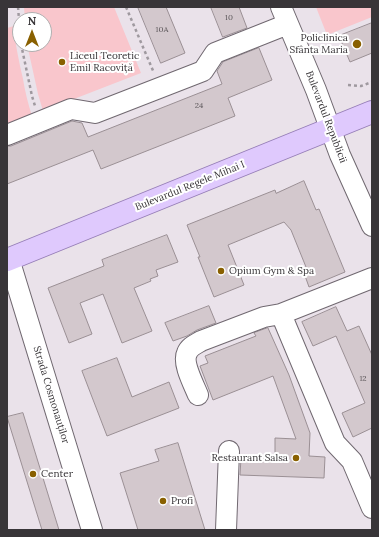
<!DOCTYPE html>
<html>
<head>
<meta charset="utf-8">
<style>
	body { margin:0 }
	#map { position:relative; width:379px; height:537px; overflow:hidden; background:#eae2ea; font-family:Lora,serif }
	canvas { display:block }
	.frame { position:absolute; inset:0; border:8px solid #383538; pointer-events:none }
	.north { position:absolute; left:12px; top:12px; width:40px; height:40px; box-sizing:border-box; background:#fff; border:1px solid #afaeaf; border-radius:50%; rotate:0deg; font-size:11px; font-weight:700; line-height:16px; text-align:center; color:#383538 }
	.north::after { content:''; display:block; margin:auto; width:14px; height:18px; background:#896000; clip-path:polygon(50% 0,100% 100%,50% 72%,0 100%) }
</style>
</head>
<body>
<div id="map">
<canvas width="379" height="537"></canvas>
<div class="frame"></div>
<div class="north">N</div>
</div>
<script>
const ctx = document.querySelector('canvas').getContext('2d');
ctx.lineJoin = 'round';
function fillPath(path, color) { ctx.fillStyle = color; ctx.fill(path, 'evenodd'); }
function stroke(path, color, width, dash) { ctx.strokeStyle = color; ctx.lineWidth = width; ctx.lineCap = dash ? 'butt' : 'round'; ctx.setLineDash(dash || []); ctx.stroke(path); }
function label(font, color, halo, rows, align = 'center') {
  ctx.font = font + ' Lora,serif'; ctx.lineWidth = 4; ctx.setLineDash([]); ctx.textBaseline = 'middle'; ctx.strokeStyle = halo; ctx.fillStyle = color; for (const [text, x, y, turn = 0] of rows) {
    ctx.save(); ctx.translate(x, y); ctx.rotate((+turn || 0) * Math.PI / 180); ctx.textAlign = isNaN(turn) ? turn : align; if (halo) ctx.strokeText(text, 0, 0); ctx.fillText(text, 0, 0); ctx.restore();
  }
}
fillPath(new Path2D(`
	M24,7H114L141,73L43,111L38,94L27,44H44V20H25Z
	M316,7H372V17L327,35Z
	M14,26C15,44 19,61 23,79C25,91 28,104 32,116L7,126V28Z`), '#f9c6cc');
const building = new Path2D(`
	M138,7H166L185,53L161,63Z
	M211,7H239L247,28L223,37Z
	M372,23V53L350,62L339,36Z
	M259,48L272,80L228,98L235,116L101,169L93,150L7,184V146H11L72,121L82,123L88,137L222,84L217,71L223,62Z
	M304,181L316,210L319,209L345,272L309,287L304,273L308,272L291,230L284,222L228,245L244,285L214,297L198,257H200L187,225L275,190L276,193Z
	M167,235L178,262L156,270L158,276L150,279L151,281L134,288L152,331L122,343L103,294L80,303L92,334L69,343L48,288L104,266L102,260Z
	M209,306L216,323L197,330L187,336L173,341L165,323Z
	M336,307L347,331L359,326L372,355V428L353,437L342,413L365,403L336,336L313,346L302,322Z
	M268,328L289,375L310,433L309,456L325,457L324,478L240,475L241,458L268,459V455H275V438L296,439L273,376L213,400L200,366L208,363L205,356L256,336L254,333Z
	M117,358L132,397L169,382L179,408L107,436L82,371Z
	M23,413L59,530H42L7,417Z
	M178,443L205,530H138L120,473L159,461L155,450Z`);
fillPath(building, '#d3c8cd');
stroke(building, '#9a8f94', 1);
const minor = new Path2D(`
	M281,7L316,90L340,155L372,226
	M7,135L71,109L95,113L203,71L215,53L288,24
	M9,259L92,530
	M281,314L335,443L352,461L372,508
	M198,395C194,385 182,363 187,353C189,347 196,344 201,341L264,317L281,314L372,278
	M226,530L229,451`);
const major = new Path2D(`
	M7,260L372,112`);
stroke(minor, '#706870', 22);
stroke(major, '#967eb7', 24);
stroke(new Path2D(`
	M18,7L20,32
	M126,7L154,73
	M21,44L32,96L35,106
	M348,85L361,86L372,82`), '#9f999f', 2.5, [3, 3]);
stroke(minor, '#fff', 20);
stroke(major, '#dfc9fd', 22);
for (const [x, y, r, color] of [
	[357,44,5,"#896000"],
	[62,62,4,"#896000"],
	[221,271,4,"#896000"],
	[296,458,4,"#896000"],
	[33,474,4,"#896000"],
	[163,501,4,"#896000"]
]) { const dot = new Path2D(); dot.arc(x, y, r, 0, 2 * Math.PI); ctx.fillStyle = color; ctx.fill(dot); stroke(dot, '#fff', 1.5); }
label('8px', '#5f5a5d', null, [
	["10",229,18],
	["10A",162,30],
	["24",199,106],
	["12",363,379]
]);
label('10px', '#383538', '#fff', [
	["Policlinica",348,38,"right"],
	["Sfânta Maria",348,50,"right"],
	["Liceul Teoretic",70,56],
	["Emil Racoviță",70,68],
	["Opium Gym & Spa",229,271],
	["Restaurant Salsa",288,458,"right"],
	["Center",41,474],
	["Profi",171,501]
], 'left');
label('10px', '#383538', '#fff', [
	["Bulevardul Republicii",326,117,69],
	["Bulevardul Regele Mihai I",190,186,-22],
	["Strada Cosmonauților",51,395,73]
]);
</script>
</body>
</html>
